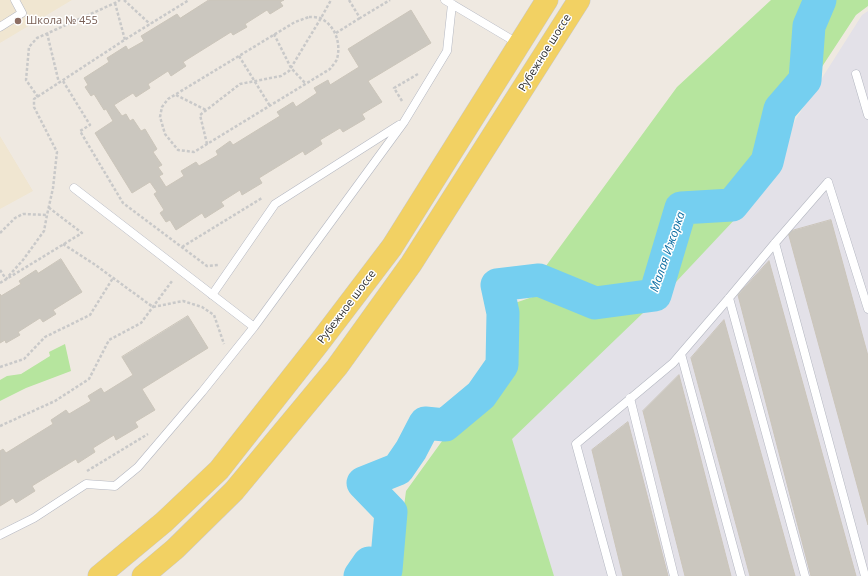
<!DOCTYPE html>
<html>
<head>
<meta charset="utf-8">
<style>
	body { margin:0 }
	canvas { display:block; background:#efe9e1 }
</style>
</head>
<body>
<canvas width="868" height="576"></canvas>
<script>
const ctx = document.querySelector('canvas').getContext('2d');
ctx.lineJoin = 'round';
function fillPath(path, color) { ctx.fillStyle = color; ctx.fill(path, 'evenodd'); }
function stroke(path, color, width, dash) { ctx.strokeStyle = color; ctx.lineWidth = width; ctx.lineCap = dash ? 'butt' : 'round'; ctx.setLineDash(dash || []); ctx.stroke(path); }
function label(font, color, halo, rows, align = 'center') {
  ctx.font = font + ' "Open Sans",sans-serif'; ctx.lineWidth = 3; ctx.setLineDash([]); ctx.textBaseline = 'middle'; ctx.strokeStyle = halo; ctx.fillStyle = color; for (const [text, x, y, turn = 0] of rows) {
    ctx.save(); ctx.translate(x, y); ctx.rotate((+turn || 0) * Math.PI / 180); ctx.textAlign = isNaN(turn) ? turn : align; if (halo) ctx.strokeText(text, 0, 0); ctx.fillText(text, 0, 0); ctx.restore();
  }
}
fillPath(new Path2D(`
	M868,11V576H546L502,441L719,230L770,173L796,119L862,15Z`), '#e3e1e8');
fillPath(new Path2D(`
	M0,0H72L0,43Z
	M0,136L33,191L0,209Z`), '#f0e6d1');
fillPath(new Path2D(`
	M771,0H868V6L856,15L810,85L786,125L768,170L737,217L675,283L644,312L512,439L554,576H389L396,568L406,491L450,430L513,371L509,305L544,293L543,270L677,87Z
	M65,344L71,371L26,388L0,401V380L7,376L21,374L50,356L49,352Z`), '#b6e59e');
stroke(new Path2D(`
	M360,576L369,563L386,570L391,512L363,483L398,469L411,450L425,423L445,425L481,395L502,365L503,313L497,285L539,280L595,303L655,295L681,208L732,205L767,162L780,109L805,80L809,26L820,0`), '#75cff0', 33);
const building = new Path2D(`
	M209,0H284L280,2L283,6L270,14L267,10L245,24L247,27L233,35L231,32L183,62L186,66L171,76L168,71L148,84L150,88L136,97L133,93L114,105L122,116L126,114L130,121L133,119L141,131L145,129L157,149L153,152L162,165L158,167L163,174L159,176L166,187L184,176L181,171L196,162L199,166L218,155L216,151L230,141L233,145L280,116L277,112L293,102L296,107L317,93L314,88L328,80L330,85L359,67L348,49L411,10L431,43L368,81L382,102L362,114L365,119L343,132L340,128L320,140L322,144L305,155L303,151L259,178L262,183L242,195L240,190L221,202L224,206L205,218L202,213L176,230L170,220L166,222L160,213L164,210L154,194L157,192L150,182L132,193L95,133L113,121L106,109L104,110L94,94L91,96L85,87L88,85L84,78L109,62L107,58L126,46L128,50L144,41L141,36L177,14L180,18Z
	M831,220L868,356V525L788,232Z
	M61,259L82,292L53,310L56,314L43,322L40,318L18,332L20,335L6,343L5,340L0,343V294L1,296L21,284L19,281L36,270L38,273Z
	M769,261L856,576H811L738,295Z
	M188,316L208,348L142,389L155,410L135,422L138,427L116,440L114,435L93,448L95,452L78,463L76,459L32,486L35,491L16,503L13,498L0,506V451L3,449L6,453L53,424L51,420L66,410L69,414L91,401L88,396L101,388L104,393L133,375L122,357Z
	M724,320L795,576H750L691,358Z
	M679,375L731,576H685L643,411Z
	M628,422L668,576H623L592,450Z`);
fillPath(building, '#cbc7bf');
stroke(building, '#cbc5ba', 1);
const service = new Path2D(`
	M445,0L519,44
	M0,27L22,13L15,0
	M856,74L868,115
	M828,182L868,309
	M74,188L254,327
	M775,243L865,576
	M212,295L275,204L399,125
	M729,298L805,576
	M681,354L741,576
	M630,398L674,576
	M0,535L34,518L86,484L115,486L138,467L202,392L254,327L404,122L447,51L452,4
	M612,576L576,444L673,363L729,298L775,243L828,182`);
const primary = new Path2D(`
	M99,576L164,522L219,470L319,343L392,247L547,0
	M143,576L175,549L234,491L337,367L411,264L579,0`);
stroke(service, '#b4b7c1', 9);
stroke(primary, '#c9c9c9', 23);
stroke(new Path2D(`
	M124,0L150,24
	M349,0L360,18L390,0
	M115,3L125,40
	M309,17C313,17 319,17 322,19C336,27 341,44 337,59C336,62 332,66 330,69L194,152L178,150L165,134L160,117L162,107L168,99L295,22Z
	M47,33L59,83
	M336,33L360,18
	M274,34L291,68L306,84
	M239,56L270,106
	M63,81L90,125L80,131L123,203L207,266L218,265
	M176,95L206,110
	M38,97L26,80L29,47L37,38L115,3L120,0
	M402,101L394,88L418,74
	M207,144L200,115L240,84L281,76L289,71L321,18L331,0
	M0,233L15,218L23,214L47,215
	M63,244L94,264L153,307L183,301L202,307L214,315L224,344
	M182,247L262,198
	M0,270L6,279L23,260L44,231L47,215L53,188L57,152L34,107V99L129,37L189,0
	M0,283L82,233L48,207
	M0,367L24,359L45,337L90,315L113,278
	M0,426L55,401L89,379L109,340L141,323L172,281
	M87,471L148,434`), '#c9c9c9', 2.5, [3, 2]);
stroke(service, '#fff', 8);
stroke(primary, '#f2d163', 22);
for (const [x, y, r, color] of [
	[18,21,4,"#8d6e63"]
]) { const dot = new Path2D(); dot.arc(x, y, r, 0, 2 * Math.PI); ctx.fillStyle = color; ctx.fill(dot); stroke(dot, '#fff', 1.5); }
label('11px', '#785e54', '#fff', [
	["Школа № 455",26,21]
], 'left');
label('11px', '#2e2e2e', '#fff', [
	["Рубежное шоссе",545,53,-58],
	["Рубежное шоссе",347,307,-53]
]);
label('italic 12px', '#0d6fa3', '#fff', [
	["Малая Ижорка",668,252,-71]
]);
</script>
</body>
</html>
